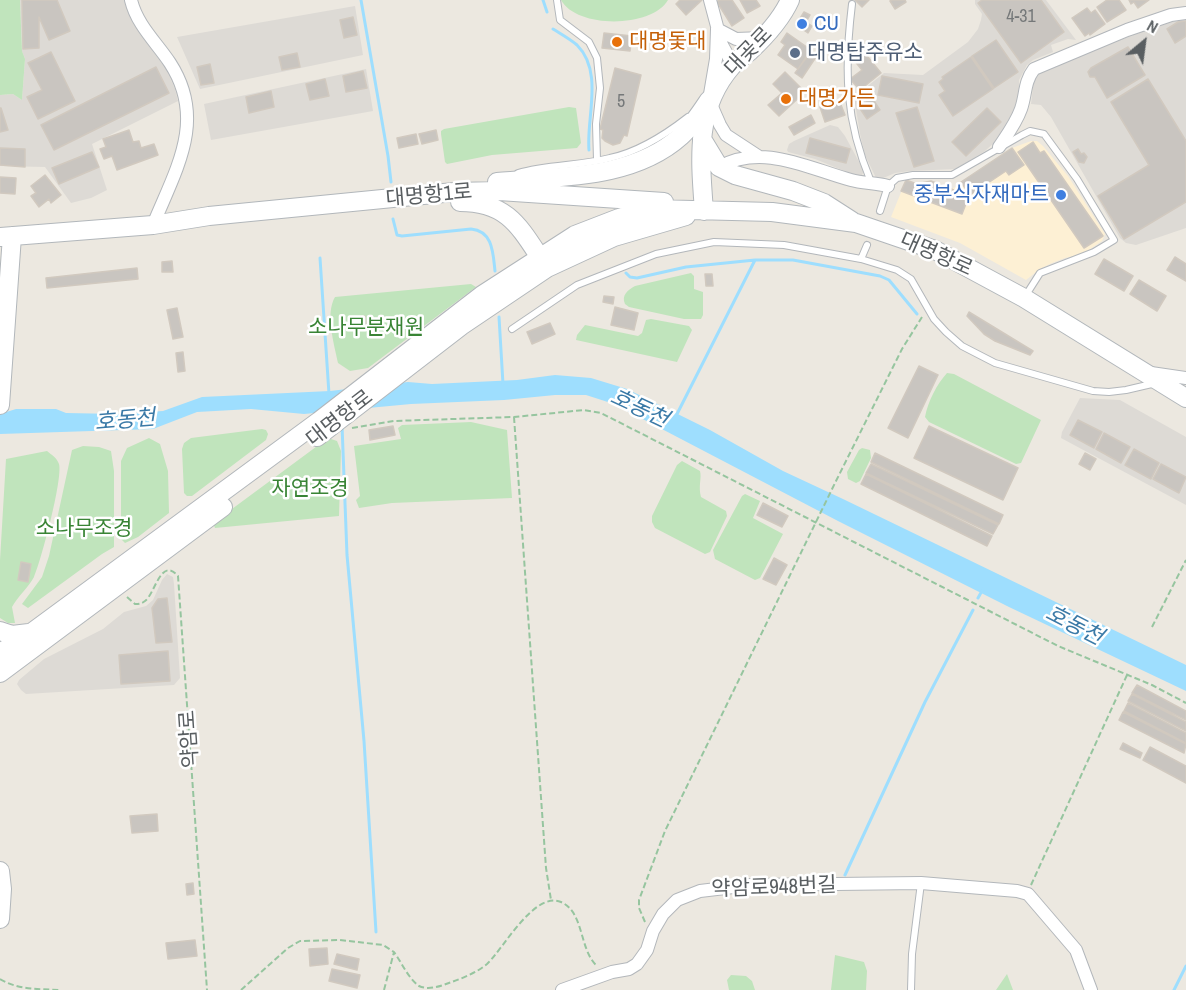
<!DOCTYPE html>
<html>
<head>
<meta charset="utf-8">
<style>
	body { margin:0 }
	#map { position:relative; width:1186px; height:990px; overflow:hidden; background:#ece8e0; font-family:"Archivo Narrow",sans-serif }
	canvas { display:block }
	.north { position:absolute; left:1114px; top:12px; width:60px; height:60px; -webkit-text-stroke:4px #fff; paint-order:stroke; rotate:29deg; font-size:16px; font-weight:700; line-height:24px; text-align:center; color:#595e61 }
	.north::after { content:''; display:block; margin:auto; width:21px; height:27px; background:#595e61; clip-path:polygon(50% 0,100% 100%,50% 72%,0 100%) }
</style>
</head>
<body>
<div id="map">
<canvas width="1186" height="990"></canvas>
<div class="north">N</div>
</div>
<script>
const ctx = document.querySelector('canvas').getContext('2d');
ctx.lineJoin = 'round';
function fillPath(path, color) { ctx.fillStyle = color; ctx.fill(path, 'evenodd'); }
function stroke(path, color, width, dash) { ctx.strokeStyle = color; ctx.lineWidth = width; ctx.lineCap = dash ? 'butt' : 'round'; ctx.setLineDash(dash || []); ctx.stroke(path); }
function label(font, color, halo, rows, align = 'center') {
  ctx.font = font + ' "Archivo Narrow","Noto Sans KR",sans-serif'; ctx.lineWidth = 5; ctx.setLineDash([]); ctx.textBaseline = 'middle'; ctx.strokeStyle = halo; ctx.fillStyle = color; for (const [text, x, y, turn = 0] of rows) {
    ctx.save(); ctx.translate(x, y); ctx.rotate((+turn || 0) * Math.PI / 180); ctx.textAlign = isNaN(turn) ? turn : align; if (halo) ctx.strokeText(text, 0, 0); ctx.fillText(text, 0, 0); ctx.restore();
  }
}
fillPath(new Path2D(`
	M1031,141H1037L1043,146L1068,176L1105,234L1102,241L1083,254L1065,258L1052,263L1040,269L1026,280L960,243L891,217L906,180L917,184L931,181L952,189L1012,148Z`), '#fdf0d4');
fillPath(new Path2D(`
	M20,0H127L163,62L175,89L178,101L92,144L107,190L91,198L71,203L45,167L0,166V95L13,94L22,100L25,59L22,51Z
	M975,0H1046L1076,40L1068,39L1051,45L1053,52L1033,60L1027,65L1019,80V102L997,140L985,151L956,169L910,171L895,173L881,179L876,178L865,155L860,134L854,97L884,73L923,75L968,42L978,29L981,20L982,14L975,4Z
	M355,6L363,55L200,89L177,37Z
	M1186,19V228L1136,245L1126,243L1120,238L1051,117L1041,105L1031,104L1034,78L1037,74L1063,61L1144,31L1171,22Z
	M366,69L373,111L211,140L204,104Z
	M830,125L838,127L845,136L864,171L862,175H854L815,159L788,152L787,150L789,144L794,141Z
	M1080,398L1120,400L1186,437V505L1061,438L1062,432Z
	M167,574L173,577L174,584L180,678L174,685L26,694L21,690L17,684L19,680L44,659L103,629L124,612L146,606L153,600L162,580Z`), '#dddad5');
fillPath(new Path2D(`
	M0,0H20L22,51L25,59L22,100L13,94L0,95Z
	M561,0H668C652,28 577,29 561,0Z
	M569,107L576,108L581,143L577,148L492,155L447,164L445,162L441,134V131L444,129Z
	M691,273L694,276V289L703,292V315L701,319H684L629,307L625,304C621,295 628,290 635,286Z
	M471,284L476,287L368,368L350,371L338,363C334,343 325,314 335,297Z
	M651,319L689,326L692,330L677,362L576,340L577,335L585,325L638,336L642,333L646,320Z
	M947,373L954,374L1041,420L1021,463L1016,464L929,422L925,417C928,401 937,384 947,373Z
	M471,422L507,430L512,498L392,503L359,508L356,500L360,496L354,446L401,439L398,428L402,425Z
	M262,429L266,430L268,434L266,440L192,496H187L184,493L182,449L184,443L191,438Z
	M149,438L160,444L168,471L169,513L138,537L125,543L121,539V461L127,448Z
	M331,439L337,441L341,451L339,516L215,528L213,523L324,441Z
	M83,446L99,447L111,451L114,471V547L102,554L28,608L22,604L42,577L49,556L72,450Z
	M862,448L870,450L871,458L860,481L856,483L848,479L847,472L859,450Z
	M47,451C52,455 57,458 59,464C63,479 41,561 34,577C28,588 18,596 12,607L15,623H8L0,618V560L6,459Z
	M682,461L700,471C702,478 698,486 701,497L726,511L727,516L710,552L705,554L655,528L652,522V516L677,465Z
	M745,494L760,501L753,518L783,534L760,578L755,580L715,559L713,550L742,496Z
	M835,955L864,962L867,971L866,990H831Z
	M1007,974L1013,990H996Z
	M731,975L746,976L752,981L755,990H729L727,980Z`), '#c0e4bc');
fillPath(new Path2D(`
	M555,375L591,378L627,389L710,430L783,471L843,499L1186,665V691L1009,607L838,521L614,404L586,395H555L504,400L411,404L304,414L251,409L197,412L153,429L0,434V414L16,409H56L66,413L117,414L163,411L202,397L330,391L408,382L432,384L517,380Z`), '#9edefe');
stroke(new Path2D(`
	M361,0L388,156L391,182
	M543,0L547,12
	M553,29C561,34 570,39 577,45C604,72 586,118 589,150
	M393,219L397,235L402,236L471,229C493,231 493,253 495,271
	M320,258L329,394
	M626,273L630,277L637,278L686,267L755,260
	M499,317L503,384
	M676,416L755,260H793L880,276L889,280L917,314
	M342,425L347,555L364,741L376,932
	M978,598L983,589
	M845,875L925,702L973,610
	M1174,990L1186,966`), '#9edefe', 3);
const building = new Path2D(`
	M22,0H57L70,31L49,40L39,17V48L23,49Z
	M680,0H702L686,15L676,4Z
	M719,0H732L744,18L732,26L717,2Z
	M740,0H756L760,6L747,13Z
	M855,0H869L862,7Z
	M892,0H905L906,2L895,9L890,1Z
	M982,0H1041L1064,32L1021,63L978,3Z
	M1107,0H1119L1126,10L1107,22L1097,7Z
	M1129,0H1149L1138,8L1134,2L1131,4Z
	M1087,8L1091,13L1095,10L1105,24L1090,35L1089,33L1085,36L1072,18Z
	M804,12L810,15L806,22L812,26L808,33L796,25Z
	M353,17L357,35L344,38L340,20Z
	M1186,21V36L1175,43L1167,29L1178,22Z
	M604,33L632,36L630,51L602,48Z
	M787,33L811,50L798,69L778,55L785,45L781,42Z
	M996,40L1018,72L994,88L972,56Z
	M859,46L881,73L860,90L850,79L862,70L849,54Z
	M1128,47L1145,75L1107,98L1095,77H1090L1088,72L1091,68Z
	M51,52L75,101L38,119L27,97L42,90L28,63Z
	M297,53L300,67L282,70L279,57Z
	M810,53L816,57L802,78L795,73Z
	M971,57L993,89L953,116L939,95L945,91L939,82L943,79L942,77Z
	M210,64L214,83L201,85L197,67Z
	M156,67L169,93L54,150L41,125Z
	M615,68L641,75L627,136L624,135L620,143L613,145L605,141L602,138L603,130L600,129Z
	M363,71L367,88L346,92L343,76Z
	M785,72L805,92L779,116L768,105L782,93L773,84Z
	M882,76L923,84L919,103L878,95Z
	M325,79L329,96L310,100L306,84Z
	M1148,79L1186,141V202L1124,239L1098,196L1149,165L1111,102Z
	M271,91L274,107L249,113L246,97Z
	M872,98L880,110L867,119L859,107Z
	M839,100L845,115L825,122L820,107Z
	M917,107L934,161L914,167L896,113Z
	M0,108H1L8,130L0,132Z
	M987,108L1001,122L966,156L952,142Z
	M811,115L815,123L794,135L789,127Z
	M129,130L133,142L139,141L141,148L154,144L158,155L117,170L112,156L104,159L100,149L106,147L103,139Z
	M436,130L438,140L422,144L419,134Z
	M416,134L418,144L399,148L397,138Z
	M810,138L850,149L846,163L806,153Z
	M1033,142L1040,153L1044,151L1103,236L1084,248L1018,152Z
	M0,148L25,149V167L0,165Z
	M1012,148L1024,165L1009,175L1006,171L970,195L961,182Z
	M1078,149L1081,154L1084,153L1087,157L1084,163L1079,162L1073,152Z
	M92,152L99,167L59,184L52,168Z
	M45,175L61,195L51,203L49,199L39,207L31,196L36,193L31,186Z
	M0,177L16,178L15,194L0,193Z
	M906,180L917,184L931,181L969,196L962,214L901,191Z
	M1175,257L1186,264V281L1167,270Z
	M1104,259L1133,276L1124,291L1095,274Z
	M172,261L173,272H162V262Z
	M137,268L138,279L47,288L46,278Z
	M705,274H712L713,286H706Z
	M1139,280L1166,296L1157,311L1130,294Z
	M604,296L614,297L613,304L603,302Z
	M615,307L638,313L634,330L611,325Z
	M177,308L183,337L173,339L167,310Z
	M969,312L1033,351L1030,355L995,341L984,334L967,316Z
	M365,316L367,327L362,328L360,317Z
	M550,323L555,334L532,344L527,332Z
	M183,352L185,371L178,372L176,353Z
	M919,366L938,375L908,438L888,428Z
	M1078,420L1102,432L1094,448L1070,435Z
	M393,426L395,435L370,440L369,430Z
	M929,426L1018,468L1003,500L914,458Z
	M1104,433L1130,447L1121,463L1096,449Z
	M1134,449L1159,463L1151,479L1125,465Z
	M875,453L1003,515L999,524L871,462Z
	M1085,453L1096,459L1090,470L1079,464Z
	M871,464L998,525L993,534L866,473Z
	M1161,464L1186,477L1179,493L1153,479Z
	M866,474L992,536L987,546L861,484Z
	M763,503L788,516L782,527L757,515Z
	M774,558L787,565L776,585L763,579Z
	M21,562L31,564L28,582L18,580Z
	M167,598L172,642L156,643L152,608L158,599Z
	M168,651L170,681L121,684L119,655Z
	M1137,685L1186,711V720L1132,693Z
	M1132,694L1186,722V731L1128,701Z
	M1128,703L1186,733V743L1124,711Z
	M1123,712L1186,744L1184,753L1119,720Z
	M1123,743L1142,753L1140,758L1120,749Z
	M1150,747L1186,766V783L1143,760Z
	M157,814L158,831L132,833L130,816Z
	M193,883L194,894L187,895L186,884Z
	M195,940L197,956L168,959L166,943Z
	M327,948L328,964L310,966L309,949Z
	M337,954L359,959L357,970L334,964Z
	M332,969L360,975L357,988L329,981Z`);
fillPath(building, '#c9c5c0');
stroke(building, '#d1c9bf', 1.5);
const lane = new Path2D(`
	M557,0L560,20L589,42L597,58L600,88L596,124L597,160
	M852,4C844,70 845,120 871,182
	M518,173C548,164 580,166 610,158C638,152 665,135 688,117
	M880,211L888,186L897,178L913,175H952L1022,135L1030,131L1044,134L1077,179L1114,240L1094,252L1040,273L1026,295
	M867,245L861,259L897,270L911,279L934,319L946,332L962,346L995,363L1093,391L1109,392L1126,390L1156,383
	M512,329L577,285L656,254L714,242L784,245L861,259
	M911,990L912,954L921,883`);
const street = new Path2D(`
	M131,0C137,25 156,42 170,63C207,120 176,169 153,225
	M710,0L722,45L733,65
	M717,29L716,59L709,100L720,125L726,135L758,156
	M717,29L736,39L763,38
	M999,147C1007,135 1016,123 1021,109C1026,95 1024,82 1034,69L1127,30L1171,15L1186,13
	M719,167C763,143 807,168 851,180C862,183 876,183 888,186
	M1151,373L1186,378
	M562,990L612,972L629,969L637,964L647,950L653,931L663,914L677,900L700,891L750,885L921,883L1017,891L1028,894L1076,950L1091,990`);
const secondary = new Path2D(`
	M702,139L719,167L735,175L793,191L824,203L852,221
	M497,182C558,176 632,180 681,136C692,126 701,112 709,100
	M460,202C509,202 520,228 545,265
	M704,211C700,158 695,108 732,66C737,60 744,56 750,51C766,36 781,20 790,0
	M0,237L153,225L209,216L454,192L499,191L664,202
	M0,405L12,236
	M317,437L461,326L547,268L614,237L686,216
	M0,631L12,635L29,633
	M0,653L31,633L319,421L482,295L575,235L619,218L653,209L772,212L856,223L935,250L1024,298L1186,398
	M0,673L223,507
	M0,871L2,889L0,919`);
stroke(lane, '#b3b7bb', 8);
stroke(street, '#b3b7bb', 14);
stroke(secondary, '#b2b7bb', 20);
stroke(new Path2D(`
	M514,417L546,868L551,900
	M352,428L394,421L514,417L584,410L601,413L1058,646L1152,685L1186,703
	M127,597L135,604C139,604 141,604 145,601C155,594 161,556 178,576L207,990
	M1152,627L1186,560
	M1031,885L1127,675
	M645,922L639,908V900L665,831L836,481L902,349L922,317
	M0,979C18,990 39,989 60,990
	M241,990L288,948L300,941L340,940L383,945L394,952
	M384,990L394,952C402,963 408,978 419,986C427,990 438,987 446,984C460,979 475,974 487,964C504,948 534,891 561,902C584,912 579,948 596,965`), '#96c59f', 2, [6, 3]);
stroke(lane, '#fff', 6);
stroke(street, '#fff', 12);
stroke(secondary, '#fff', 18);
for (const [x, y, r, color] of [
	[802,24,6,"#3f7fe0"],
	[617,42,6,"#e8710a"],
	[795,53,6,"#5c6f8a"],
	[786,99,6,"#e8710a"],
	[1061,195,6,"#3f7fe0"]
]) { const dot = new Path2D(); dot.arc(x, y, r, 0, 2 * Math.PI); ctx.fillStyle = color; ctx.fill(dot); stroke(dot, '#fff', 2); }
label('18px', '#757879', null, [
	["4-31",1021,17],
	["5",621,102]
]);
label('21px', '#366cbe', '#fff', [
	["CU",814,24],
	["중부식자재마트",1049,195,"right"]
], 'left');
label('21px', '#c56008', '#fff', [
	["대명돛대",629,42],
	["대명가든",798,99]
], 'left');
label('21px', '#595e61', '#fff', [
	["대곶로",749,52,-46],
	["대명항1로",429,196,-5],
	["대명항로",936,255,24],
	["대명항로",340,419,-38],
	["약암로",190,739,-94],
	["약암로948번길",774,888,-2]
]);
label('21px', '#4e5e75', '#fff', [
	["대명탑주유소",807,53]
], 'left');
label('21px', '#398435', '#fff', [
	["소나무분재원",366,328],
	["자연조경",310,489],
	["소나무조경",84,529]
]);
label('italic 22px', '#3b7aa7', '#fff', [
	["호동천",639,409,25],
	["호동천",125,421,-5],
	["호동천",1074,626,27]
]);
</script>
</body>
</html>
